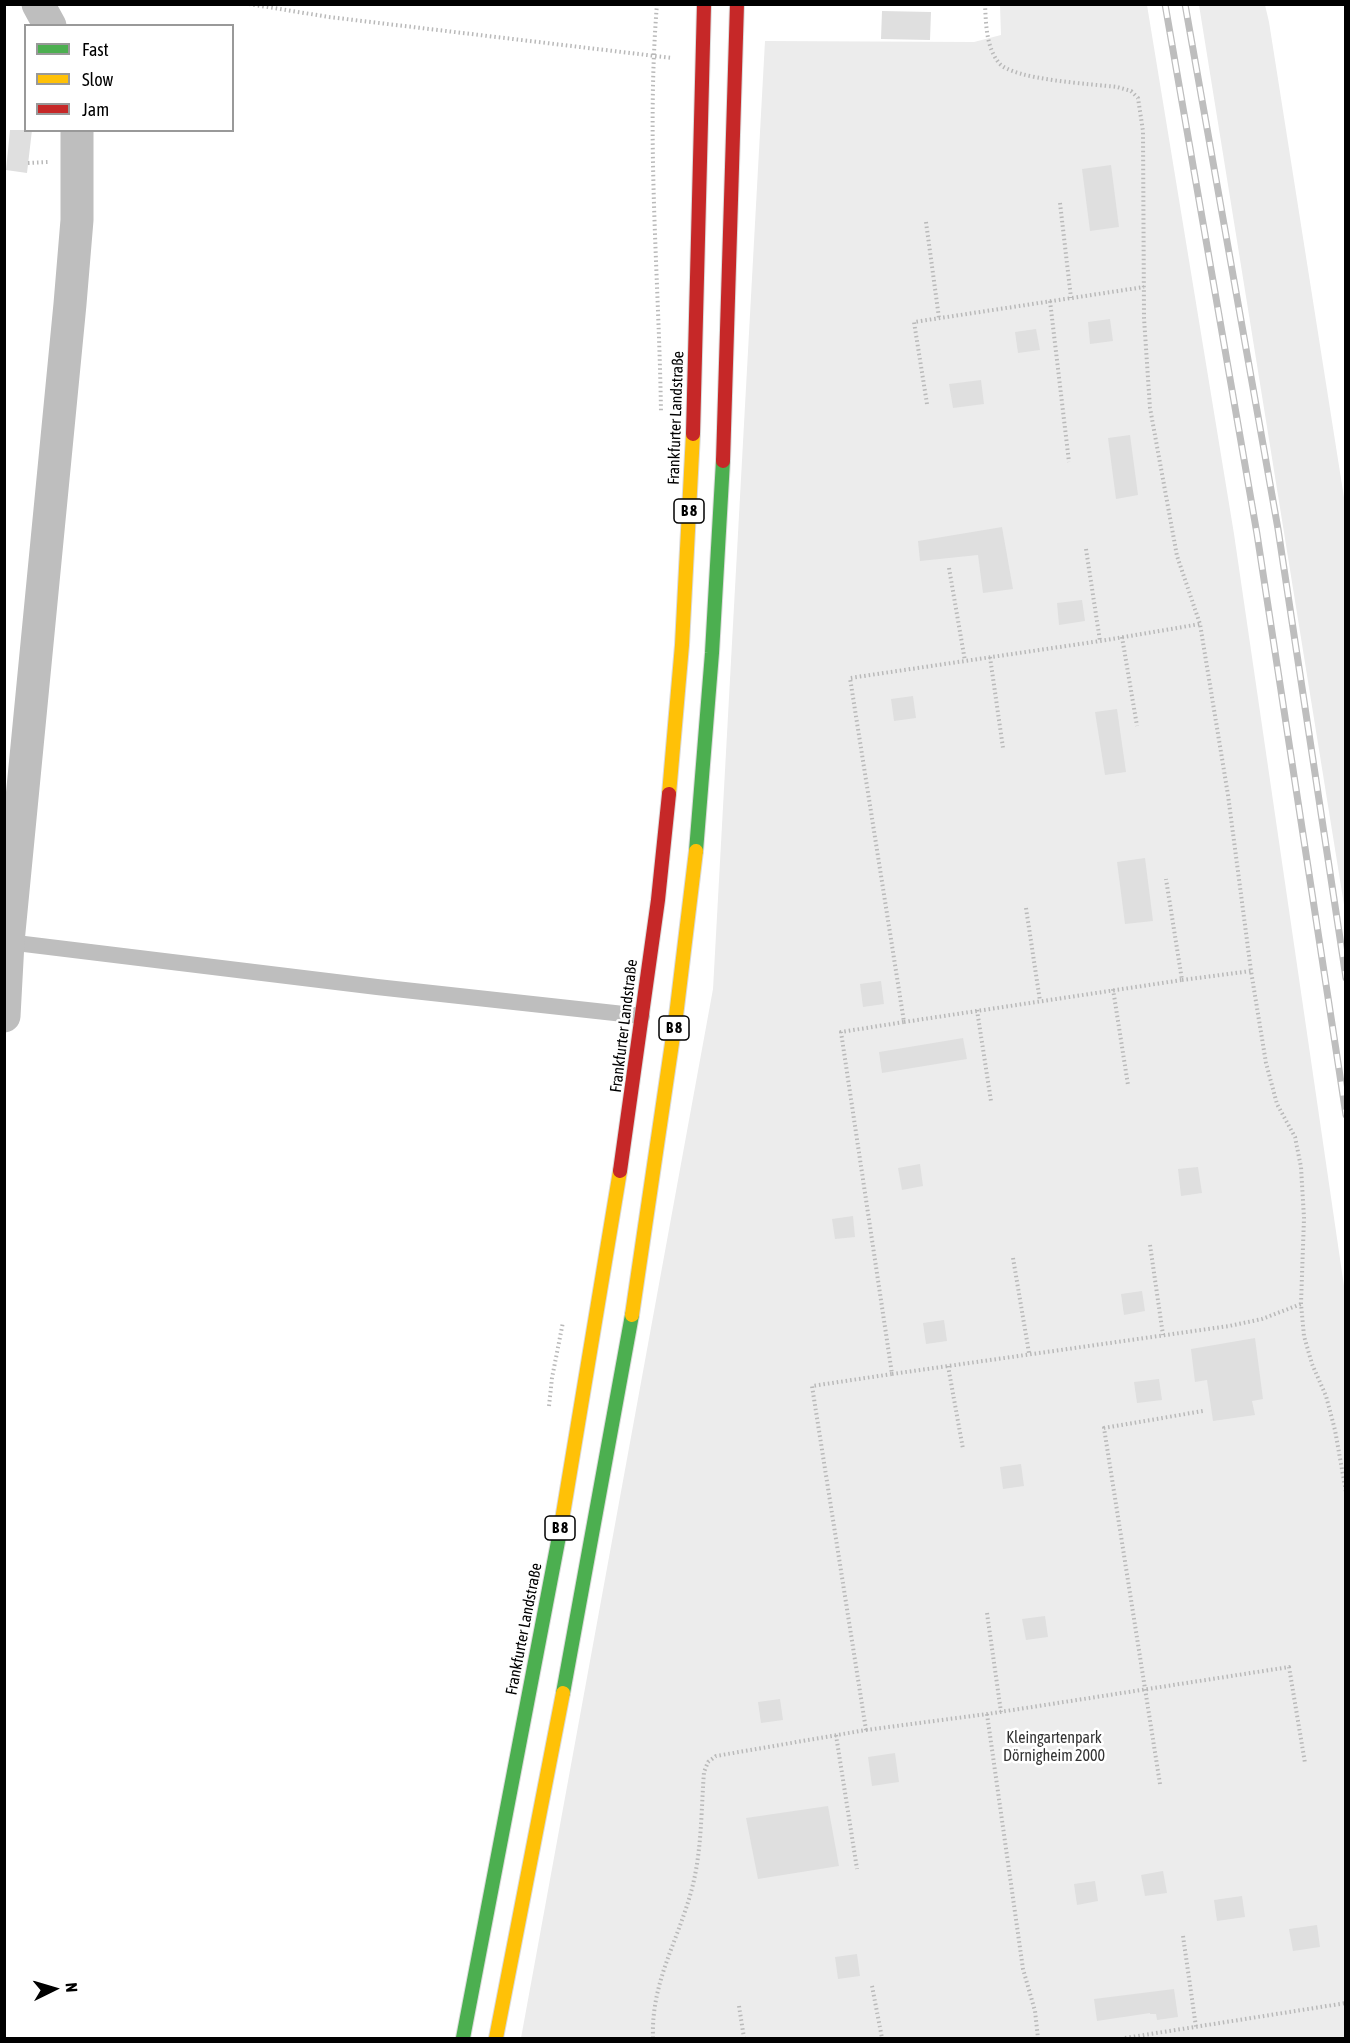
<!DOCTYPE html>
<html>
<head>
<meta charset="utf-8">
<style>
	body { margin:0 }
	#map { position:relative; width:1350px; height:2043px; overflow:hidden; background:#fff; font-family:"Asap Condensed",sans-serif }
	canvas { display:block }
	.frame { position:absolute; inset:0; border:6px solid #000; pointer-events:none }
	.legend { position:absolute; left:24px; top:24px; width:210px; height:108px; box-sizing:border-box; background:#fff; border:2px solid #999; margin:0; padding:8px 10px; list-style:none; font-size:18px; color:#000 }
	.legend li { display:flex; align-items:center; gap:12px; height:30px }
	.legend b { width:30px; border:2px solid #999 }
	.north { position:absolute; left:24px; top:1959px; width:60px; height:60px; -webkit-text-stroke:4px #fff; paint-order:stroke; rotate:85deg; font-size:16px; font-weight:700; line-height:24px; text-align:center; color:#000 }
	.north::after { content:''; display:block; margin:auto; width:21px; height:27px; background:#000; clip-path:polygon(50% 0,100% 100%,50% 72%,0 100%) }
</style>
</head>
<body>
<div id="map">
<canvas width="1350" height="2043"></canvas>
<div class="frame"></div>
<ul class="legend">
<li><b style="height:8px;background:#4caf50"></b>Fast</li>
<li><b style="height:8px;background:#ffc107"></b>Slow</li>
<li><b style="height:8px;background:#c62828"></b>Jam</li>
</ul>
<div class="north">N</div>
</div>
<script>
const ctx = document.querySelector('canvas').getContext('2d');
ctx.lineJoin = 'round';
function fillPath(path, color) { ctx.fillStyle = color; ctx.fill(path, 'evenodd'); }
function stroke(path, color, width, dash) { ctx.strokeStyle = color; ctx.lineWidth = width; ctx.lineCap = dash ? 'butt' : 'round'; ctx.setLineDash(dash || []); ctx.stroke(path); }
function label(font, color, halo, rows, align = 'center') {
  ctx.font = font + ' "Asap Condensed",sans-serif'; ctx.lineWidth = 5; ctx.setLineDash([]); ctx.textBaseline = 'middle'; ctx.strokeStyle = halo; ctx.fillStyle = color; for (const [text, x, y, turn = 0] of rows) {
    ctx.save(); ctx.translate(x, y); ctx.rotate((+turn || 0) * Math.PI / 180); ctx.textAlign = isNaN(turn) ? turn : align; if (halo) ctx.strokeText(text, 0, 0); ctx.fillText(text, 0, 0); ctx.restore();
  }
}
fillPath(new Path2D(`
	M1000,5H1147L1234,534L1345,1293V2038H521L713,989L765,41L974,42L1001,35Z
	M1199,5H1265L1269,22L1345,504V911Z`), '#ececec');
fillPath(new Path2D(`
	M882,11L931,12L930,40L881,39Z
	M10,130H32L27,173L6,170Z
	M1111,165L1119,227L1090,231L1082,169Z
	M1110,319L1113,341L1090,344L1088,322Z
	M1036,329L1040,350L1018,353L1015,332Z
	M981,380L984,404L953,408L949,384Z
	M1130,435L1138,495L1116,499L1108,438Z
	M1002,527L1013,589L983,593L978,555L920,561L918,541Z
	M1082,600L1085,621L1059,625L1057,603Z
	M913,696L916,718L894,721L891,699Z
	M1117,709L1126,772L1105,775L1095,712Z
	M1145,858L1153,921L1125,924L1117,862Z
	M881,981L884,1004L863,1007L860,984Z
	M963,1038L967,1059L882,1073L879,1052Z
	M920,1164L923,1186L902,1190L898,1168Z
	M1198,1167L1202,1193L1181,1196L1178,1169Z
	M853,1216L855,1237L835,1239L832,1219Z
	M1142,1291L1145,1311L1124,1315L1121,1294Z
	M944,1320L947,1341L926,1344L923,1323Z
	M1255,1338L1263,1399L1252,1401L1255,1415L1213,1421L1207,1380L1195,1382L1191,1349Z
	M1159,1379L1162,1400L1137,1403L1134,1382Z
	M1021,1464L1024,1486L1003,1489L1000,1467Z
	M1045,1616L1048,1637L1026,1640L1022,1619Z
	M780,1699L783,1720L761,1723L758,1702Z
	M895,1753L899,1782L872,1786L868,1757Z
	M828,1806L839,1866L758,1879L746,1818Z
	M1163,1871L1167,1893L1145,1896L1141,1875Z
	M1095,1881L1098,1901L1077,1905L1074,1884Z
	M1242,1896L1245,1917L1217,1921L1214,1900Z
	M1317,1925L1320,1947L1293,1951L1289,1929Z
	M857,1954L860,1976L838,1979L835,1957Z
	M1174,1989L1178,2017L1157,2020L1156,2014H1150V2013L1097,2021L1094,1999Z`), '#dfdfdf');
const fast = new Path2D(`
	M696,851L712,653L723,461
	M563,1693L632,1315
	M463,2038L561,1526`);
const slow = new Path2D(`
	M669,794L682,645L693,434
	M632,1315L676,1016L696,851
	M561,1526L620,1171
	M496,2038L563,1693`);
const jam = new Path2D(`
	M693,434L704,4
	M723,461L737,4
	M620,1171L658,900L669,794`);
stroke(fast, '#dbdbdb', 16);
stroke(slow, '#dbdbdb', 16);
stroke(jam, '#dbdbdb', 16);
stroke(new Path2D(`
	M249,4L329,17L672,58
	M657,4C646,140 659,277 661,413
	M985,4C986,24 986,47 999,63C1013,80 1093,84 1117,87L1131,91L1138,98L1143,131L1144,318L1150,408L1177,556L1200,624L1228,795L1251,971L1266,1063L1277,1104L1295,1137L1301,1167L1304,1218L1301,1304L1304,1336L1312,1364L1326,1396L1335,1430L1346,1492
	M28,163L48,162
	M1060,203L1071,298
	M926,222L939,318
	M1050,301L1069,462
	M927,404L914,322L1144,287
	M1086,549L1100,641
	M949,568L965,661
	M1122,637L1137,726
	M990,657L1003,748
	M1026,908L1040,1001
	M1182,980L1251,971
	M1113,989L1128,1085
	M977,1010L991,1101
	M904,1022L1182,980L1166,879
	M1150,1245L1163,1335
	M1013,1258L1029,1353
	M948,1366L963,1449
	M892,1374L1229,1326L1262,1319L1301,1304
	M549,1406L552,1378L563,1322
	M987,1613L1001,1712
	M987,1714L1023,1969L1035,2011L1038,2038
	M866,1730L987,1714L1289,1667L1305,1763
	M836,1735L857,1869
	M1160,1784L1104,1428L1203,1411
	M1183,1936L1196,2027
	M872,1986L882,2038
	M739,2006L744,2038
	M653,2038C651,1983 677,1943 691,1892C702,1853 701,1811 704,1772L708,1762L716,1756L866,1730L812,1386L892,1374L841,1032L904,1022L850,678L1100,641L1200,624
	M1125,2038L1346,2003`), '#b9b9b9', 4, [1.5, 3]);
stroke(new Path2D(`
	M5,938L8,942L377,987L642,1016`), '#bebebe', 16);
stroke(new Path2D(`
	M38,4L50,26
	M4,1016L8,942L70,304L77,220V130`), '#bebebe', 33);
stroke(fast, '#4caf50', 14);
stroke(slow, '#ffc107', 14);
stroke(jam, '#c62828', 14);
const rail = new Path2D(`
	M1165,4L1257,534L1346,1115
	M1185,4L1278,529L1346,978`);
stroke(rail, '#bebebe', 7);
stroke(rail, '#fff', 4.5, [14]);
for (const [x, y, w] of [
	[689,511,30],
	[674,1028,30],
	[560,1528,30]
]) { const box = new Path2D(); box.roundRect(x - w / 2, y - 12, w, 24, 4.5); ctx.fillStyle = '#fff'; ctx.fill(box); stroke(box, '#000', 1.5); }
label('bold 15px', '#000', null, [
	["B 8",689,511],
	["B 8",674,1028],
	["B 8",560,1528]
]);
label('16px', '#000', '#fff', [
	["Frankfurter Landstraße",676,418,-88],
	["Frankfurter Landstraße",624,1026,-83],
	["Frankfurter Landstraße",524,1629,-79]
]);
label('16px', '#333', '#fff', [
	["Kleingartenpark",1054,1738],
	["Dörnigheim 2000",1054,1756]
]);
</script>
</body>
</html>
